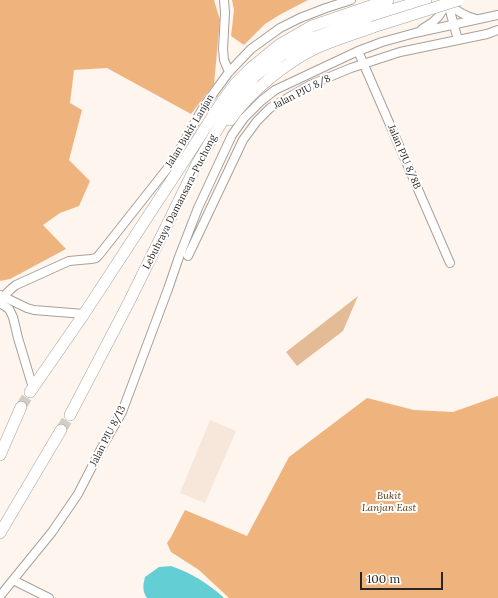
<!DOCTYPE html>
<html>
<head>
<meta charset="utf-8">
<style>
	body { margin:0 }
	#map { position:relative; width:498px; height:598px; overflow:hidden; background:#fef5ee; font-family:Lora,serif }
	canvas { display:block }
	.scale { position:absolute; left:360px; top:572px; width:83px; height:18px; box-sizing:border-box; border:2px solid #292623; border-top:0; padding-left:5px; font-size:12px; line-height:14px; white-space:nowrap; color:#292623; -webkit-text-stroke:3px #fff; paint-order:stroke }
</style>
</head>
<body>
<div id="map">
<canvas width="498" height="598"></canvas>
<div class="scale">100 m</div>
</div>
<script>
const ctx = document.querySelector('canvas').getContext('2d');
ctx.lineJoin = 'round';
function fillPath(path, color) { ctx.fillStyle = color; ctx.fill(path, 'evenodd'); }
function stroke(path, color, width, dash) { ctx.strokeStyle = color; ctx.lineWidth = width; ctx.lineCap = dash ? 'butt' : 'round'; ctx.setLineDash(dash || []); ctx.stroke(path); }
function label(font, color, halo, rows, align = 'center') {
  ctx.font = font + ' Lora,serif'; ctx.lineWidth = 4; ctx.setLineDash([]); ctx.textBaseline = 'middle'; ctx.strokeStyle = halo; ctx.fillStyle = color; for (const [text, x, y, turn = 0] of rows) {
    ctx.save(); ctx.translate(x, y); ctx.rotate((+turn || 0) * Math.PI / 180); ctx.textAlign = isNaN(turn) ? turn : align; if (halo) ctx.strokeText(text, 0, 0); ctx.fillText(text, 0, 0); ctx.restore();
  }
}
fillPath(new Path2D(`
	M210,420L236,431L205,503L180,493Z`), '#f6e7da');
fillPath(new Path2D(`
	M358,296L343,331L297,366L286,352Z`), '#e4bb97');
fillPath(new Path2D(`
	M0,0H214L220,20L214,84L191,114L107,68L74,70L70,103L82,110L69,160L90,181L79,206L60,213L43,225L66,249L10,279L0,281Z
	M232,0H308L281,14L265,24L244,45L231,36L234,10Z
	M498,396V598H229L199,570L171,552L167,543L171,537L185,510L247,536L289,457L367,398L414,410L453,412Z`), '#efb47e');
fillPath(new Path2D(`
	M171,566C191,573 208,583 224,598H147C142,591 143,585 145,577L159,567Z`), '#64ced5');
stroke(new Path2D(`
	M21,407L30,392
	M61,430L70,415`), '#d3ccc5', 11, [11, 5.5]);
const minor = new Path2D(`
	M224,0L225,13L223,49L224,60L229,72
	M447,0L458,40
	M448,3C457,12 465,16 476,19
	M422,29L433,22L439,16L447,3
	M358,51L450,263
	M188,256L243,140L257,121L270,108L310,85L351,68L400,52L487,34L498,30
	M0,295L27,308L34,310L84,314
	M4,296L11,289L16,285L69,261L91,259L96,258L99,255L174,160L204,106L229,72L251,49L280,28L300,18L326,8L351,0
	M0,303L9,309L13,317L18,338L33,388
	M13,580L49,598
	M0,596L52,532L78,494L101,449L122,412L168,289L179,257L198,208L232,135L244,118L261,101L275,90L358,51L382,42L415,33L498,15`);
const highway = new Path2D(`
	M230,120C250,92 285,63 316,48C334,40 354,34 373,27
	M30,392L84,314L188,155L223,100L235,84L251,68L279,45L312,26L388,0
	M70,415L129,302L198,162L232,105L243,90L255,76L282,55L310,39L384,12L426,0
	M0,455L21,407
	M0,533L61,430`);
stroke(minor, '#a8a099', 10);
stroke(highway, '#a8a099', 12);
stroke(minor, '#fff', 8);
stroke(highway, '#fff', 11);
const highwayBridge = new Path2D(`
	M373,27L459,0`);
stroke(highwayBridge, '#a8a099', 12, []);
stroke(highwayBridge, '#fff', 11);
label('10px', '#292623', '#fff', [
	["Jalan PJU 8/8",302,92,-27],
	["Jalan Bukit Lanjan",190,131,-59],
	["Jalan PJU 8/8B",404,157,67],
	["Lebuhraya Damansara–Puchong",180,202,-63],
	["Jalan PJU 8/13",108,436,-63]
]);
label('italic 10px', '#5e370d', '#fff', [
	["Bukit",389,496],
	["Lanjan East",389,508]
]);
</script>
</body>
</html>
